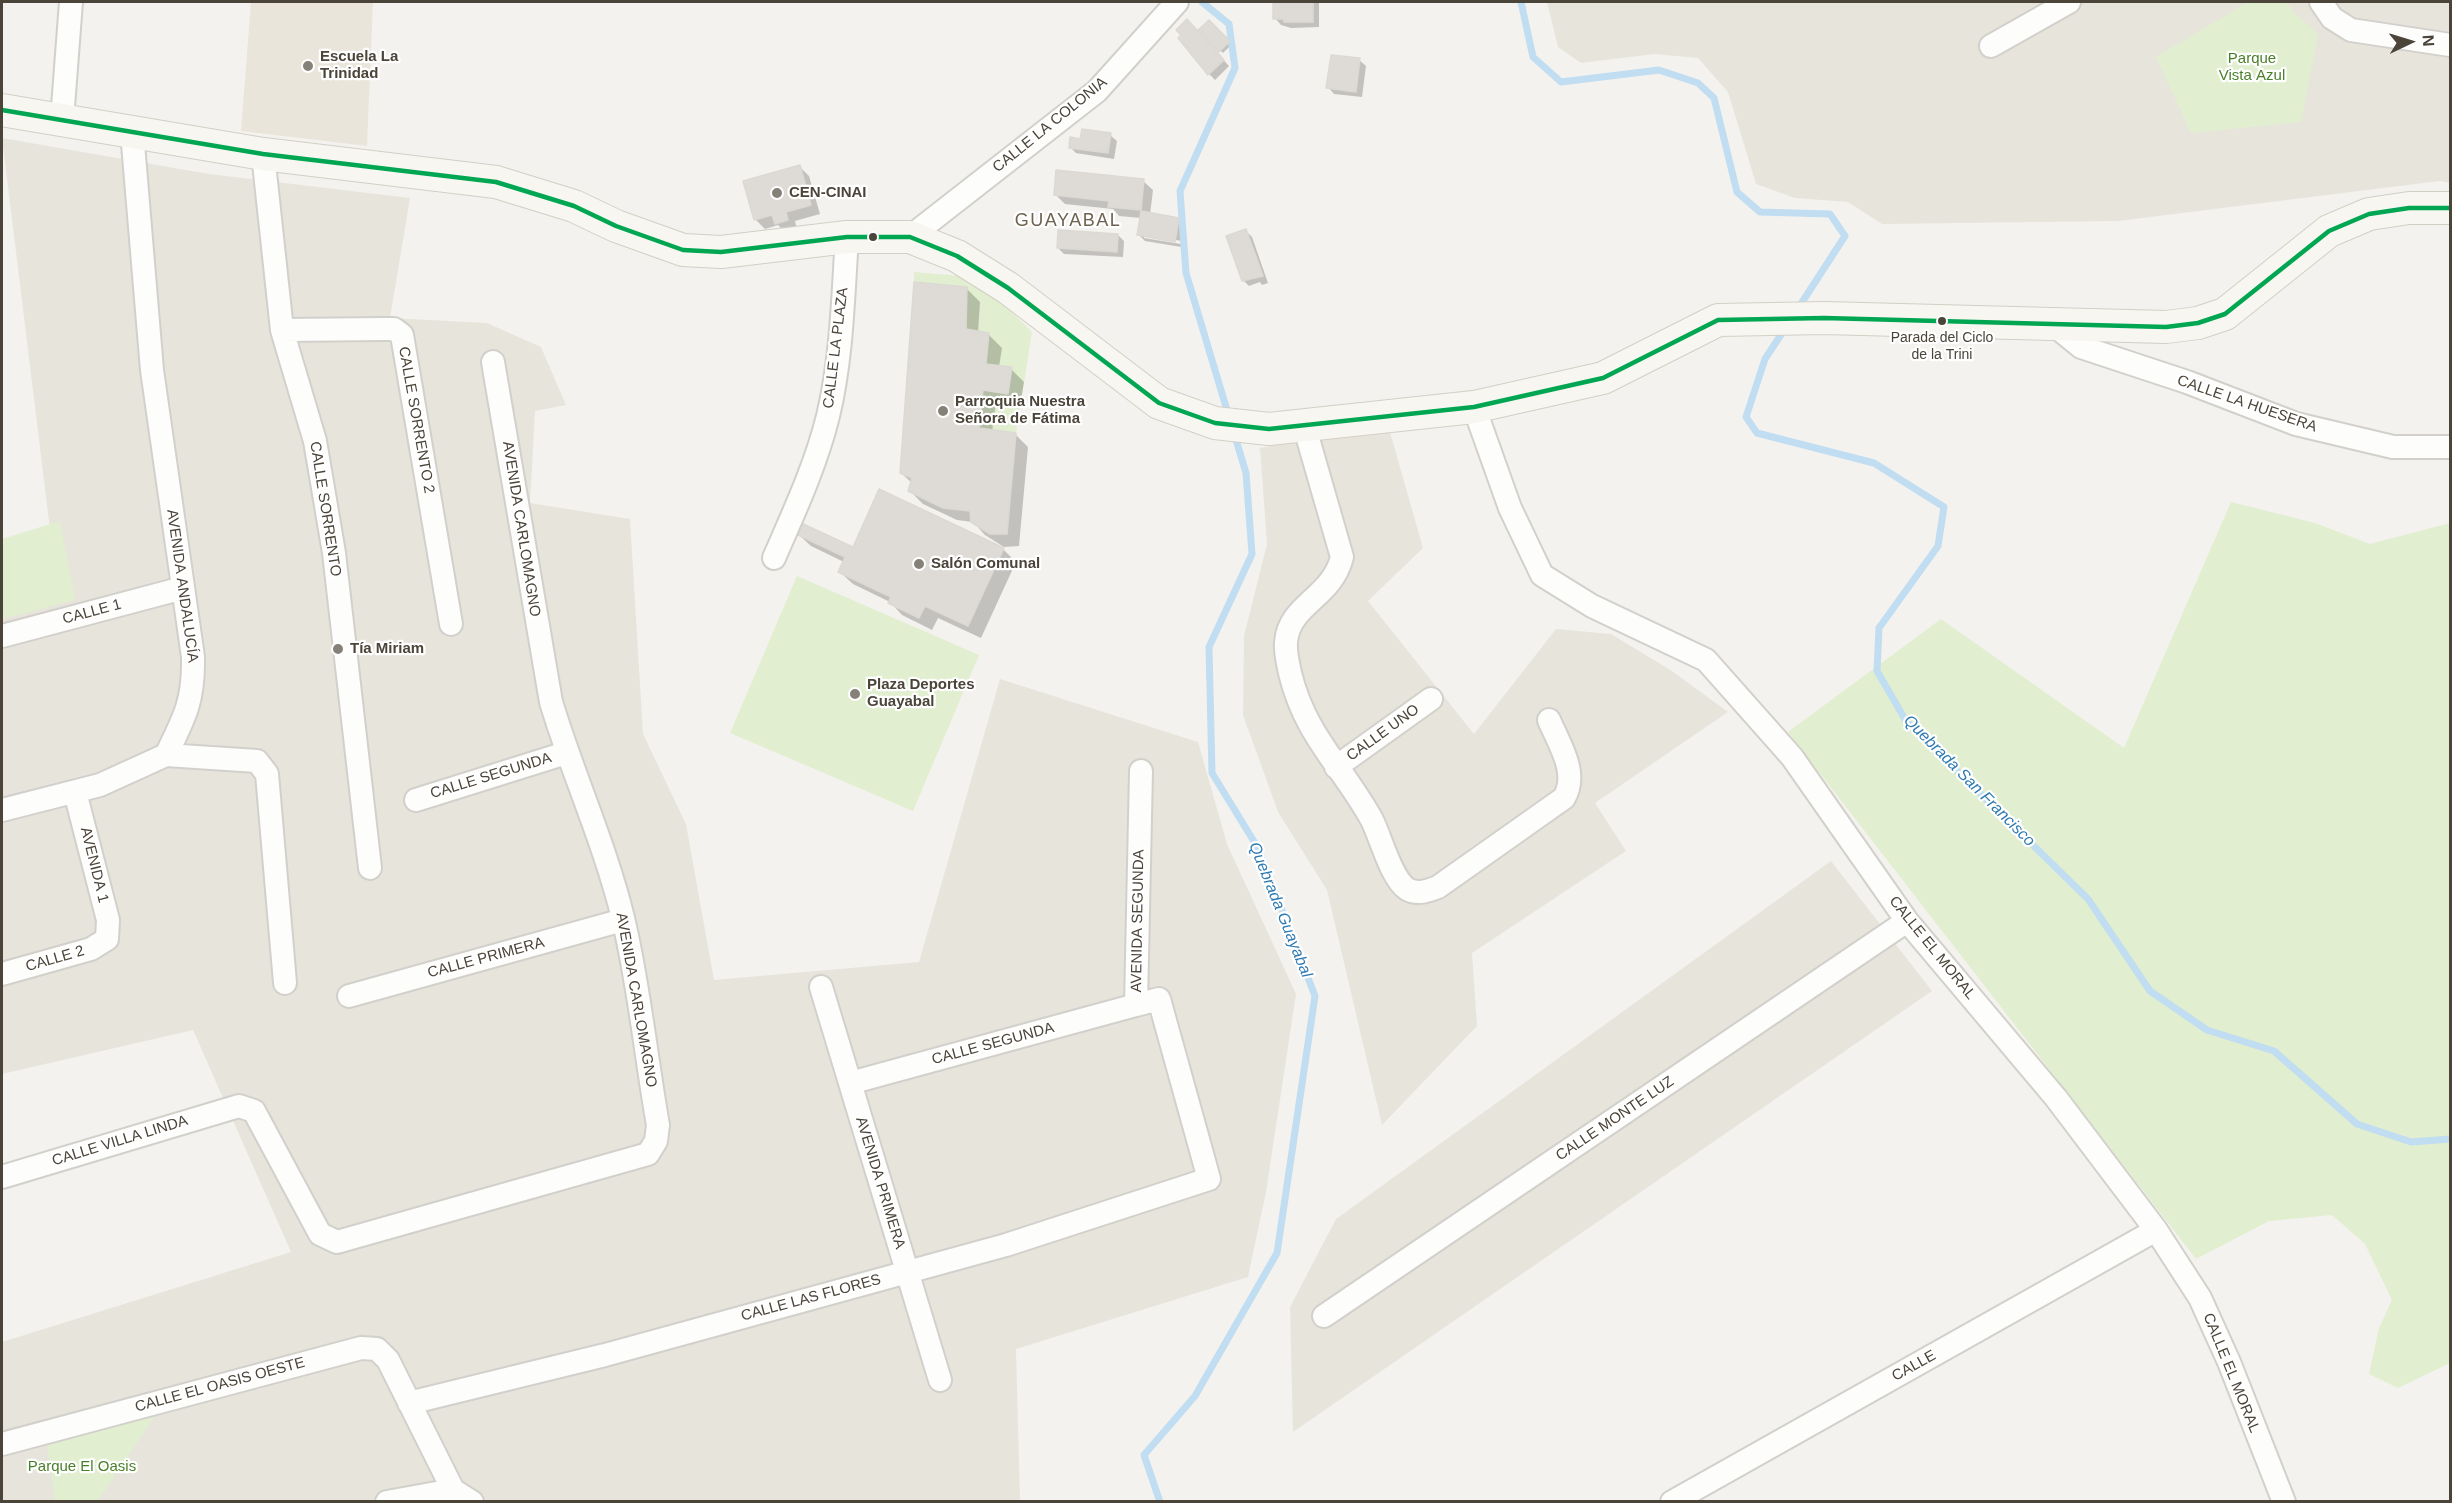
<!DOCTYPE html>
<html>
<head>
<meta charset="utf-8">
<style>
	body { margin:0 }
	#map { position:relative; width:2452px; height:1503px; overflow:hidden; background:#f4f2ee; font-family:Helvetica,sans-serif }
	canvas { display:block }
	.frame { position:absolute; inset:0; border:3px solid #4b4439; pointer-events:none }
	.north { position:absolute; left:2380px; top:12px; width:60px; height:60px; -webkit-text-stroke:4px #fff; paint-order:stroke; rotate:86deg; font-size:16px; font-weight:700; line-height:24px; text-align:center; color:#4b4439 }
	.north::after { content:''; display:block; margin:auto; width:21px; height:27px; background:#4b4439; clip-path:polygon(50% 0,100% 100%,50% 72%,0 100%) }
</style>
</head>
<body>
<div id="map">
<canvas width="2452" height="1503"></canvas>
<div class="frame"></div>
<div class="north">N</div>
</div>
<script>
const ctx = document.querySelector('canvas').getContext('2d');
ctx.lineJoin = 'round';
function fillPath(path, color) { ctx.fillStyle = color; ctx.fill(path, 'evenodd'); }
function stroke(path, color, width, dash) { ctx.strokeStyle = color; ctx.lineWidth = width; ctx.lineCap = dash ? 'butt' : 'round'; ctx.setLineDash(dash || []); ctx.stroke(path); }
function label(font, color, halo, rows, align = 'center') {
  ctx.font = font + ' Helvetica,sans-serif'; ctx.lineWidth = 4.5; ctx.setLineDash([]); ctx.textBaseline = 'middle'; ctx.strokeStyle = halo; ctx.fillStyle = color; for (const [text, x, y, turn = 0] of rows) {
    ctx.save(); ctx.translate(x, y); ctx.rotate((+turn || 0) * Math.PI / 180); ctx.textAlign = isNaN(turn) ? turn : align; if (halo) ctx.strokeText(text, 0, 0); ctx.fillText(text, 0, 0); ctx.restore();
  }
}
fillPath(new Path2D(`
	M1547,2H2450V183L2440,181L2118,221L1882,224L1848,202L1795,198L1756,184L1728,92L1698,58L1654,54L1581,63L1558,47Z
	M2,138L209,174L410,198L390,318L487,323L541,347L566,405L535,411L530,503L630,519L643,734L686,824L714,980L919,962L1000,679L1198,742L1227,844L1296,994L1266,1192L1248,1277L1016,1349L1020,1501H2V1342L291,1252L193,1030L2,1074V577L54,562Z
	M1388,425L1423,548L1368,601L1474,734L1556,629L1611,634L1672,671L1728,712L1595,803L1626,851L1472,953L1477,1026L1382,1125L1327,890L1278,812L1243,715L1244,636L1267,544L1260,448Z
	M1831,861L1932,991L1293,1432L1290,1307L1336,1219Z`), '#e7e4dc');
fillPath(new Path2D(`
	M251,2H373L367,146L241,131Z`), '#eae5da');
fillPath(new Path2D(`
	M2248,2H2287L2294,13L2318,34L2301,122L2191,133L2156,57Z
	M914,272L972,277L981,281L1032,332L1016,433L979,428L983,390L1008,394L1011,367L986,364L989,333L966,329L967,288L914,282Z
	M2231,502L2315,523L2370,544L2450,523V1363L2398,1388L2369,1374L2379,1328L2392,1300L2365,1244L2332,1215L2269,1221L2196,1259L1788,732L1941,619L2124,748Z
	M60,521L75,600L2,619V539Z
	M797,576L979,655L913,811L730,733Z
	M157,1413L98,1501H55L47,1444Z`), '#e1eecf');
fillPath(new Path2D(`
	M1275,2H1319V27L1291,28L1281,25L1275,18Z
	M1209,22L1231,45L1223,53L1200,30Z
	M1193,27L1229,66L1215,80L1191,55L1194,53Z
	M1359,60L1366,66L1362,97L1334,94L1328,87Z
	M1110,135L1117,141L1114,159L1076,153L1070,147L1082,141Z
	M800,167L809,176L820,214L795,221L797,230L786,233L778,225L765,229L755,219Z
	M1143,181L1153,190L1150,215L1178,219L1184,225L1182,241L1144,235V238L1181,244V247L1145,241L1139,235L1141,218L1119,216L1113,209L1065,204L1055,194Z
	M1246,231L1252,237L1268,283L1262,285L1260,282L1249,286L1243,280Z
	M1118,235L1124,241L1123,257L1064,254L1058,248Z
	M967,289L980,302L978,333L989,335L1002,348L999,367L1011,369L1024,382L1020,406L996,403L992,432L1015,434L1028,447L1019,546L1004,547L985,535L973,522L957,520L923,504L910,491L912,483L901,473Z
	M880,491L1004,550L1016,562L981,638L938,618L932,630L902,615L890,602L853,584L840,572L844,562L811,546L798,534L853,549Z`), '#0003');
stroke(new Path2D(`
	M1202,2L1229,24L1235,68L1180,191L1186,273L1229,417
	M1521,2L1533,57L1561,82L1659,70L1698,83L1714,98L1737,192L1760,212L1830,214L1845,236L1797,310
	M1786,327L1765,359L1746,417L1757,433L1874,463L1944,507L1938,546L1879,628L1877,671L1906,721L2088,899L2150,991L2207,1030L2274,1051L2357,1124L2411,1142L2450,1139
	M1160,1502L1144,1455L1195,1396L1277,1253L1315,996L1258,848L1212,773L1209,647L1252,554L1246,473L1234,433`), '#c0ddf1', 7);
const building = new Path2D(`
	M1273,2H1313V22H1284V19H1273Z
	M1187,19L1224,60L1208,75L1178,38L1181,35L1176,30Z
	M1209,20L1230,41L1219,52L1198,30Z
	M1331,55L1360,58L1356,92L1326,88Z
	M1082,129L1111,133L1108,153L1069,148L1070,137L1080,139Z
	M800,165L811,205L786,212L788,220L775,224L772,215L754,220L743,181Z
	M1056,170L1144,179L1141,210L1108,207L1109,201L1054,195Z
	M1141,211L1179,218L1175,242L1137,235Z
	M1246,229L1263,276L1242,281L1226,236Z
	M1058,230L1118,234L1117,252L1057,248Z
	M914,282L967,287L966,329L989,333L986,364L1012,367L1008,394L983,390L979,428L1016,433L1007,534H990L971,522L970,511L943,508L908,491L912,478L900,473Z
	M879,489L1004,548L968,626L925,606L919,618L888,603L891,597L838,572L845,557L796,534L801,523L853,547Z`);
fillPath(building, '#dedbd6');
stroke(building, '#dcd9d4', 1.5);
const street = new Path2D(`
	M2321,2L2332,18L2351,30L2450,45
	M1991,46L2069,2
	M62,120L71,2
	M132,132L152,370L193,657C194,700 185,717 166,755L257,761L267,774L285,983
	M263,154L282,330L315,441L334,553L370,868
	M910,237L1097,91L1177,2
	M2054,325L2081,347L2187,382L2296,424L2393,447H2450
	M282,330L386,329H394L402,335L451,624
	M1474,407L1510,508L1542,575L1592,606L1706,660L1792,757L1907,921L2056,1098L2156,1230L2200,1298L2229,1362L2284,1502
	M1304,425L1342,557C1332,598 1289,604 1286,642C1285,652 1288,663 1290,673C1305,736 1343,767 1372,820C1381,838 1391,878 1407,889C1417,895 1428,891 1438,887L1564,798C1579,773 1559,744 1549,720
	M774,558C794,512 816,465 828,416C842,358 843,296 847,237
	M2,636L183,588
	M1336,767L1431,699
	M416,800L566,753
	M2,810L100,785L166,755
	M2,974L91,949L107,939L108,920L75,792
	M821,987L940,1380
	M349,996L623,920
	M850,1083L1136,1005
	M2,1177L239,1106L254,1111L320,1234L337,1242L648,1154L656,1141L658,1125C646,1058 639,984 623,918C605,844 573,775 551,702L493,362
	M1324,1316L1907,921
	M409,1403L605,1355L1006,1245L1209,1179L1159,999L1136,1005L1141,771
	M2,1444L361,1348L377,1349L388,1360L453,1490L387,1502
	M453,1490L472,1502
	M1672,1502L2156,1230`);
const secondary = new Path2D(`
	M2,110L263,154L496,182L574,206L616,226L683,250L721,252L847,237H910L957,256L1008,288L1159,403L1215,423L1269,429L1474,407L1603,378L1718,320L1824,318L2166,327L2198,323L2225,314L2329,231L2369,214L2409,208H2450`);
stroke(street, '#d2d0cb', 26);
stroke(secondary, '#d3cfc5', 34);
stroke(street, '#fdfdfc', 22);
stroke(secondary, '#f7f6f1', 32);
stroke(new Path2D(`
	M2,110L263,154L496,182L574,206L616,226L683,250L721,252L847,237H910L957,256L1008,288L1159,403L1215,423L1269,429L1474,407L1603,378L1718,320L1824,318L2166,327L2198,323L2225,314L2329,231L2369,214L2409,208H2450`), '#00a651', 4.5);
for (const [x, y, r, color] of [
	[308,66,6,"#868178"],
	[777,193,6,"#868178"],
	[873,237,5,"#4b4439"],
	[1942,321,5,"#4b4439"],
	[943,411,6,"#868178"],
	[919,564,6,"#868178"],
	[338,649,6,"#868178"],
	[855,694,6,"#868178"]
]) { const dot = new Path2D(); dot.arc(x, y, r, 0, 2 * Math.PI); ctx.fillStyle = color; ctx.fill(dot); stroke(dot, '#fff', 2); }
label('14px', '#4b4439', '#fff', [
	["Parada del Ciclo",1942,338],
	["de la Trini",1942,355]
]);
label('bold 15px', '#4b4439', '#fff', [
	["Escuela La",320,57],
	["Trinidad",320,74],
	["CEN-CINAI",789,193],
	["Parroquia Nuestra",955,402],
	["Señora de Fátima",955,419],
	["Salón Comunal",931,564],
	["Tía Miriam",350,649],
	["Plaza Deportes",867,685],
	["Guayabal",867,702]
], 'left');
label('15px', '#4a7f2a', '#fff', [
	["Parque",2252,59],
	["Vista Azul",2252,76],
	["Parque El Oasis",82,1467]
]);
label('15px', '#4b4439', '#fff', [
	["CALLE LA COLONIA",1050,125,-39],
	["CALLE LA PLAZA",836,348,-83],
	["CALLE LA HUESERA",2247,404,19],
	["CALLE SORRENTO 2",416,420,80],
	["CALLE SORRENTO",325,509,81],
	["AVENIDA CARLOMAGNO",521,529,81],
	["AVENIDA ANDALUCÍA",182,586,82],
	["CALLE 1",92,612,-15],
	["CALLE UNO",1383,733,-36],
	["CALLE SEGUNDA",491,776,-17],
	["AVENIDA 1",94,865,76],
	["AVENIDA SEGUNDA",1138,921,-89],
	["CALLE EL MORAL",1932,948,51],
	["CALLE PRIMERA",486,958,-15],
	["CALLE 2",55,959,-16],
	["AVENIDA CARLOMAGNO",636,1000,80],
	["CALLE SEGUNDA",993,1044,-15],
	["CALLE MONTE LUZ",1615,1119,-34],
	["CALLE VILLA LINDA",120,1141,-17],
	["AVENIDA PRIMERA",880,1183,73],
	["CALLE LAS FLORES",811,1298,-15],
	["CALLE",1914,1366,-29],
	["CALLE EL MORAL",2231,1373,68],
	["CALLE EL OASIS OESTE",220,1385,-15]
]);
label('italic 16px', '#2e7ab2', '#fff', [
	["Quebrada San Francisco",1969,781,45],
	["Quebrada Guayabal",1280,910,68]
]);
ctx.letterSpacing = '1.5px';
label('18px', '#6e6250', '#fff', [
	["GUAYABAL",1068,221]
]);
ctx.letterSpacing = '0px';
</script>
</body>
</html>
